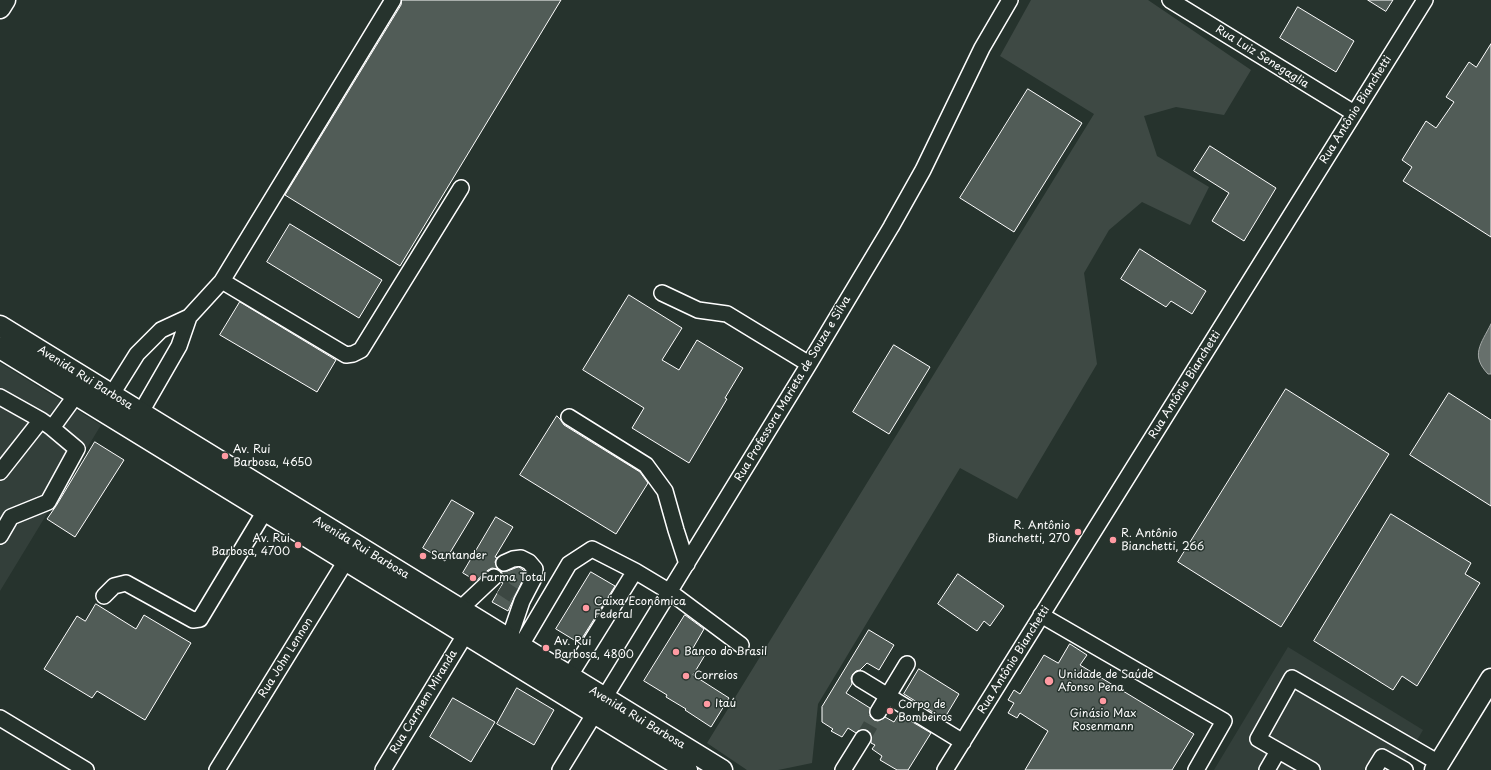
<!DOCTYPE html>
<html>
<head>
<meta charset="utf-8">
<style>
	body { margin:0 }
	canvas { display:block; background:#26332d }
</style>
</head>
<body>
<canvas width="1491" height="770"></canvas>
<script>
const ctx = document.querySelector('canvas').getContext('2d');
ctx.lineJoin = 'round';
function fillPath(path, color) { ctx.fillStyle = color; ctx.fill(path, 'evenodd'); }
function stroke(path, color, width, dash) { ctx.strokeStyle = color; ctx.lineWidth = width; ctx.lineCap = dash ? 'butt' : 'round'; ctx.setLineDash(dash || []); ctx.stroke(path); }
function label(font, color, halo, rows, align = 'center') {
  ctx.font = font + ' "Playpen Sans",sans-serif'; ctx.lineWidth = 3; ctx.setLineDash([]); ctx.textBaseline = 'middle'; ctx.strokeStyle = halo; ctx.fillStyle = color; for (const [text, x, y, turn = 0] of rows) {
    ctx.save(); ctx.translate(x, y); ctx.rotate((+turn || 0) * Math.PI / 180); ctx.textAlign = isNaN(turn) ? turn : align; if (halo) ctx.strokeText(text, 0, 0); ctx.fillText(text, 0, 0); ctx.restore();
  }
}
fillPath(new Path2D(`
	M0,363L101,425L0,591Z
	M1288,647L1423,730L1399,770H1214Z`), '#333f3a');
fillPath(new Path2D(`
	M1031,0H1148L1251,70L1224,115L1176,107L1144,116L1157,156L1209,187L1190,225L1142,202L1109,230L1084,273L1097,364L1017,499L960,468L818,704L812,763L778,770H747L707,743L1094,114L1000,56Z`), '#3e4944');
const water = new Path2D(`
	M1491,324V374H1488C1470,355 1481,344 1491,324Z`);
fillPath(water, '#67706c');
stroke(water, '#a4a9a7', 1);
const building = new Path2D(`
	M402,0H561L400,266L285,195L401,5Z
	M1368,0H1393L1386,11Z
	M1298,7L1354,41L1336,72L1280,38Z
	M1491,44V237L1403,181L1412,167L1402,160L1426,121L1436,128L1454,102L1446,97L1469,62L1476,67Z
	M1028,89L1082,123L1014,232L960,198Z
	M1210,146L1276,188L1244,241L1212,221L1229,193L1194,171Z
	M290,224L382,280L359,318L267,262Z
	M1140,249L1206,291L1192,314L1171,301L1166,307L1121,279Z
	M629,295L682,328L662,360L679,370L697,340L743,368L725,398L727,399L689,463L632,428L644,408L583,370Z
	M240,302L336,360L317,392L220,335Z
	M894,345L930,367L889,434L853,412Z
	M1286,389L1389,454L1281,627L1178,562Z
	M1449,393L1491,420V506L1410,455Z
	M557,416L560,419L564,425L640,472L648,483L616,534L520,475Z
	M95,442L124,460L75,537L47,519L56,506Z
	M452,500L474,513L445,561L423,548Z
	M1391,514L1471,563L1465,574L1480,583L1417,686L1402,676L1393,690L1314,641Z
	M496,517L513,527L495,557L497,558L495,562L498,569L492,568L488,570L476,581L463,573Z
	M519,567L526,572L525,575L508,611L492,602L503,583L501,582L503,575L501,571H507Z
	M591,572L615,586L579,643L556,629Z
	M958,574L1004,606L990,626L984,621L977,631L938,604Z
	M96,604L136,629L144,615L191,643L145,720L97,691L92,698L44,669L77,616L85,621Z
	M685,615L704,629L693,648L705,655L693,675L729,698L711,727L685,710L686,709L666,697L667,695L644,681Z
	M869,630L894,645L879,670L867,663L860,670L856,671L853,674L851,678L852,684L846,693L870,708V716L874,720L878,721L885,717L894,722L899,714L931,733L908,770H897L880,760L882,756L872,749L875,745L871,743V734L867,730H859L856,733L848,728L842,737L831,731L833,729L822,722V707Z
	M1070,644L1087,655L1080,665L1194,734L1172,770H1025L1048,731L1020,713L1017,718L1008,713L1014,703L1008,700L1014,690L1020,694L1044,655L1058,663Z
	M919,669L959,694L944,719L904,694Z
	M517,688L554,710L534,745L497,724Z
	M453,698L495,722L471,762L430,737Z`);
fillPath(building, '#515c57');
stroke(building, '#fff', 1);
stroke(new Path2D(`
	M501,587L516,597
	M863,738L878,712`), '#3c4742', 15, [15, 8]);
const minor = new Path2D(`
	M1170,0L1354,113
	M222,281L346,355L353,354L361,350L461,188
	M662,293L698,310L727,314L809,364
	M112,394L137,354L161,330L189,317L222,281L393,0
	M0,397L41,420
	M141,412L179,346L189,317
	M569,417L646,465L665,491L676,530L687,564
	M0,472L41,420L52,428
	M0,536L11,517L48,502L77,449L52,428L76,395
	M504,563L513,559L521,558L529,562L535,569L534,578L522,601L509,639
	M104,596L114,586L126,583L193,620L200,619L265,511
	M460,609L494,577
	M1041,615L1224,721L1196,770
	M520,647L569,564L592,549L635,571
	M569,677L635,571L670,592L741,645
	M860,679L963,742
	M878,712L907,664
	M0,718L86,770
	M217,770L352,551
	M383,770L465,635
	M560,770L809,364L891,227L923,170L982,48L1010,0
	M843,770L863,738
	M945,770L1425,0
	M1267,770L1278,751
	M1312,770L1258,739L1292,678L1439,763
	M1374,770L1382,757L1405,770`);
const major = new Path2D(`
	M0,8L5,0
	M0,326L722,770
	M0,348L687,770
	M1435,770L1491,679`);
stroke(minor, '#fff', 18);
stroke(major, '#fff', 23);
stroke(minor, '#26332d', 15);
stroke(major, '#26332d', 20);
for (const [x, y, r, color] of [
	[225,456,4,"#ff9aa2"],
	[1078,532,4,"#ff9aa2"],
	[1113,540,4,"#ff9aa2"],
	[298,545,4,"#ff9aa2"],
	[423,556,4,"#ff9aa2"],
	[473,578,4,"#ff9aa2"],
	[586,608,4,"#ff9aa2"],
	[546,648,4,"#ff9aa2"],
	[676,652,4,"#ff9aa2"],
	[686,676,4,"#ff9aa2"],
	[1049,681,5,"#ff9aa2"],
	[1103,701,4,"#ff9aa2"],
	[707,704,4,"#ff9aa2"],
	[890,711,4,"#ff9aa2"]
]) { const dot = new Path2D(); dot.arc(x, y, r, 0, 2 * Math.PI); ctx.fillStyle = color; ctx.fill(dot); stroke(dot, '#26332d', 1.5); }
label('11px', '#fff', '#26332d', [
	["Rua Luiz Senegaglia",1262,57,32],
	["Rua Antônio Bianchetti",1356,110,-58],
	["Avenida Rui Barbosa",85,378,32],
	["Rua Antônio Bianchetti",1185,385,-58],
	["Rua Professora Marieta de Souza e Silva",793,389,-59],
	["Avenida Rui Barbosa",361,548,31],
	["Rua John Lennon",286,658,-58],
	["Rua Antônio Bianchetti",1014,660,-58],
	["Rua Carmem Miranda",424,702,-59],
	["Avenida Rui Barbosa",637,718,31]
]);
label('11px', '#fff', '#26332d', [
	["Av. Rui",233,450],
	["Barbosa, 4650",233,463],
	["R. Antônio",1070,526,"right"],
	["Bianchetti, 270",1070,539,"right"],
	["R. Antônio",1121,534],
	["Bianchetti, 266",1121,547],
	["Av. Rui",290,539,"right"],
	["Barbosa, 4700",290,552,"right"],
	["Santander",431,556],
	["Farma Total",481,578],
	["Caixa Econômica",594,602],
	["Federal",594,615],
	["Av. Rui",554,642],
	["Barbosa, 4800",554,655],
	["Banco do Brasil",684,652],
	["Unidade de Saúde",1058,675],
	["Afonso Pena",1058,688],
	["Correios",694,676],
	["Itaú",715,704],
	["Corpo de",898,705],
	["Bombeiros",898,718],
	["Ginásio Max",1103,714,"center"],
	["Rosenmann",1103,727,"center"]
], 'left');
</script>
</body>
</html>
